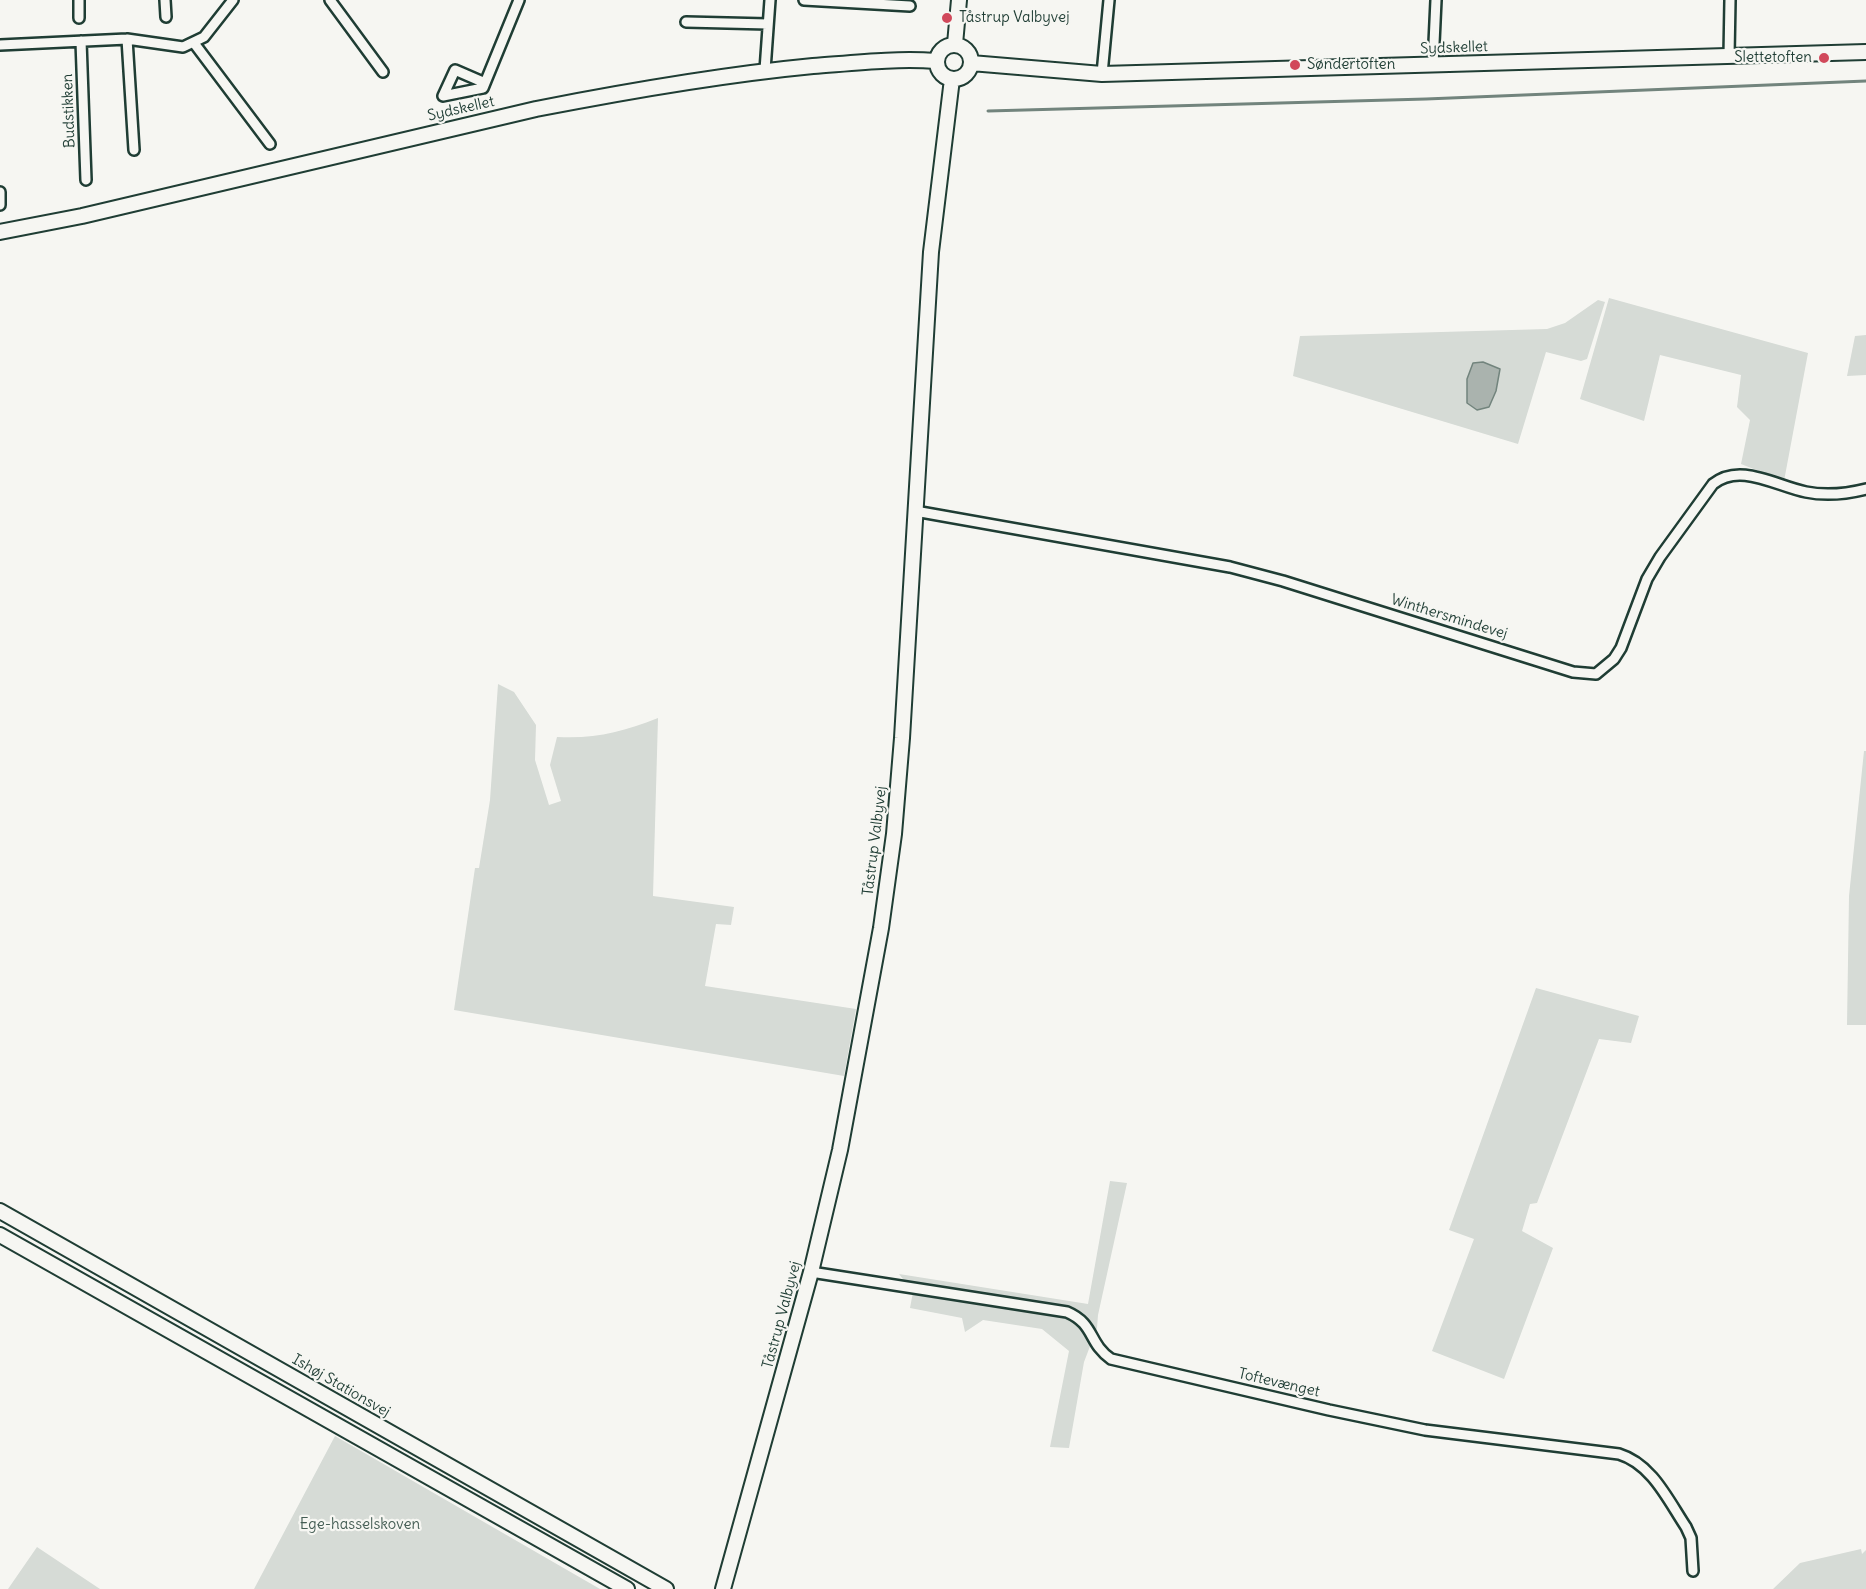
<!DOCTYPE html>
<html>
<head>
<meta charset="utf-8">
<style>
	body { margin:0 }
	canvas { display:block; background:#f6f6f2 }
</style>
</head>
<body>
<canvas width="1866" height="1589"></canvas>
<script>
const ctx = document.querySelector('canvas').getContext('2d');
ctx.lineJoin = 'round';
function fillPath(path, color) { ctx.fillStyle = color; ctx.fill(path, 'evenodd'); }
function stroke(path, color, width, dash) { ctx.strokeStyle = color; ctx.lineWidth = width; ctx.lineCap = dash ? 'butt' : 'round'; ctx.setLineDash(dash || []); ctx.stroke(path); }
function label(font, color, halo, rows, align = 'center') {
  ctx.font = font + ' Delius,sans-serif'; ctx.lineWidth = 4.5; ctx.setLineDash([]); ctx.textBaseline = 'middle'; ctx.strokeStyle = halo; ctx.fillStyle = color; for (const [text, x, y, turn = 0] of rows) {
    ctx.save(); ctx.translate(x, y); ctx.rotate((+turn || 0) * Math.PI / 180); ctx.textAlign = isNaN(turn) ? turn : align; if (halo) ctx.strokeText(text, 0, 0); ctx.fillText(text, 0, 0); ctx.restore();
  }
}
fillPath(new Path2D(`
	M1609,298L1808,353L1784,481L1741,464L1750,420L1737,407L1741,375L1660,355L1644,421L1580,399Z
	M1598,300L1605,302L1587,359L1581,361L1546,352L1518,444L1293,376L1300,336L1547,329L1565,323Z
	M1866,335V375L1847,376L1855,336Z
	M498,684L514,692L536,725L535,760L549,805L561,801L550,765L557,737C596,739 622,732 658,718L653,896L734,907L731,925L716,924L705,986L856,1009L844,1076L454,1010L475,868H479L490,800Z
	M1864,751H1866V1025H1847L1849,896Z
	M1536,988L1639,1016L1631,1043L1599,1039L1537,1203L1530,1204L1522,1231L1553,1248L1504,1379L1432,1351L1474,1239L1449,1230Z
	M1110,1181L1127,1183L1098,1315L1097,1328L1084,1362L1069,1448L1050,1447L1069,1351L1042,1329L983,1320L965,1332L962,1318L910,1308L913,1292L899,1274L1088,1304Z
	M335,1436L600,1589H254Z
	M37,1547L100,1589H8Z
	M1861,1549L1862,1554L1866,1550V1589H1773L1800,1563Z`), '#d6dbd6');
const water = new Path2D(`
	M1483,362L1500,369L1496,391L1489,407L1477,410L1467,403V379L1473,363Z`);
fillPath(water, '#aab3ae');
stroke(water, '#72847d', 1.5);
stroke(new Path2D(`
	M988,111L1426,99L1866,81`), '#72847d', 3);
const street = new Path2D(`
	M79,0V18
	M165,0L166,17
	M330,0L383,72
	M804,0L910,6
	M686,22L768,24
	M127,39L134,150
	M81,41L86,180
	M194,43L270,144
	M0,45L127,39L183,47L204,37L233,0
	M1729,56L1730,0
	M1433,65L1436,0
	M765,70L770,0
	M1102,74L1109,0
	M485,83L455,70L443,96L483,88L519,0
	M0,192V205
	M915,511L1230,567L1283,581L1573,672L1596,674L1614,659L1621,648L1647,579L1660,557L1713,484C1740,462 1776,486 1806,492C1826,496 1846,494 1866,489
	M811,1272L1067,1312C1095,1324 1088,1343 1111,1359L1329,1410L1425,1430L1619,1454C1652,1464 1668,1500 1686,1527L1691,1538L1693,1571`);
const secondary = new Path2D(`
	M955,44L959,0
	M937 62a17 17 0 1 1 34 0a17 17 0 1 1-34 0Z
	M971,63L1102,74L1866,52
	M0,232L82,216L536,109C628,91 719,75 813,66C853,63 896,58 936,61
	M0,1211L666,1589
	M0,1235L627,1589
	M723,1589L811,1272L840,1150L881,928L894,834L902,738L931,252L952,79`);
stroke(street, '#1f3d34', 14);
stroke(secondary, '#1f3d34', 18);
stroke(street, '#f6f6f2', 9);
stroke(secondary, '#f6f6f2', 14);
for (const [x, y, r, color] of [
	[947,18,6,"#d1495b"],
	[1824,58,6,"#d1495b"],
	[1295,65,6,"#d1495b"]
]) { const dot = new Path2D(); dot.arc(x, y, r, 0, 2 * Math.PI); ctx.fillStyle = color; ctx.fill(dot); stroke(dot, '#f6f6f2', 2); }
label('15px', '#1f3d34', '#f6f6f2', [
	["Tåstrup Valbyvej",959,18],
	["Slettetoften",1812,58,"right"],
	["Søndertoften",1307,65]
], 'left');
label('15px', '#1f3d34', '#f6f6f2', [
	["Sydskellet",1454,48,-2],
	["Sydskellet",461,109,-13],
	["Budstikken",69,111,-92],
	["Winthersmindevej",1449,617,17],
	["Tåstrup Valbyvej",875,841,-83],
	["Tåstrup Valbyvej",782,1315,-75],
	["Toftevænget",1279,1383,13],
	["Ishøj Stationsvej",341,1386,30]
]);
label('15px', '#445d54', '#f6f6f2', [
	["Ege-hasselskoven",360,1525]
]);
</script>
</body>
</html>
